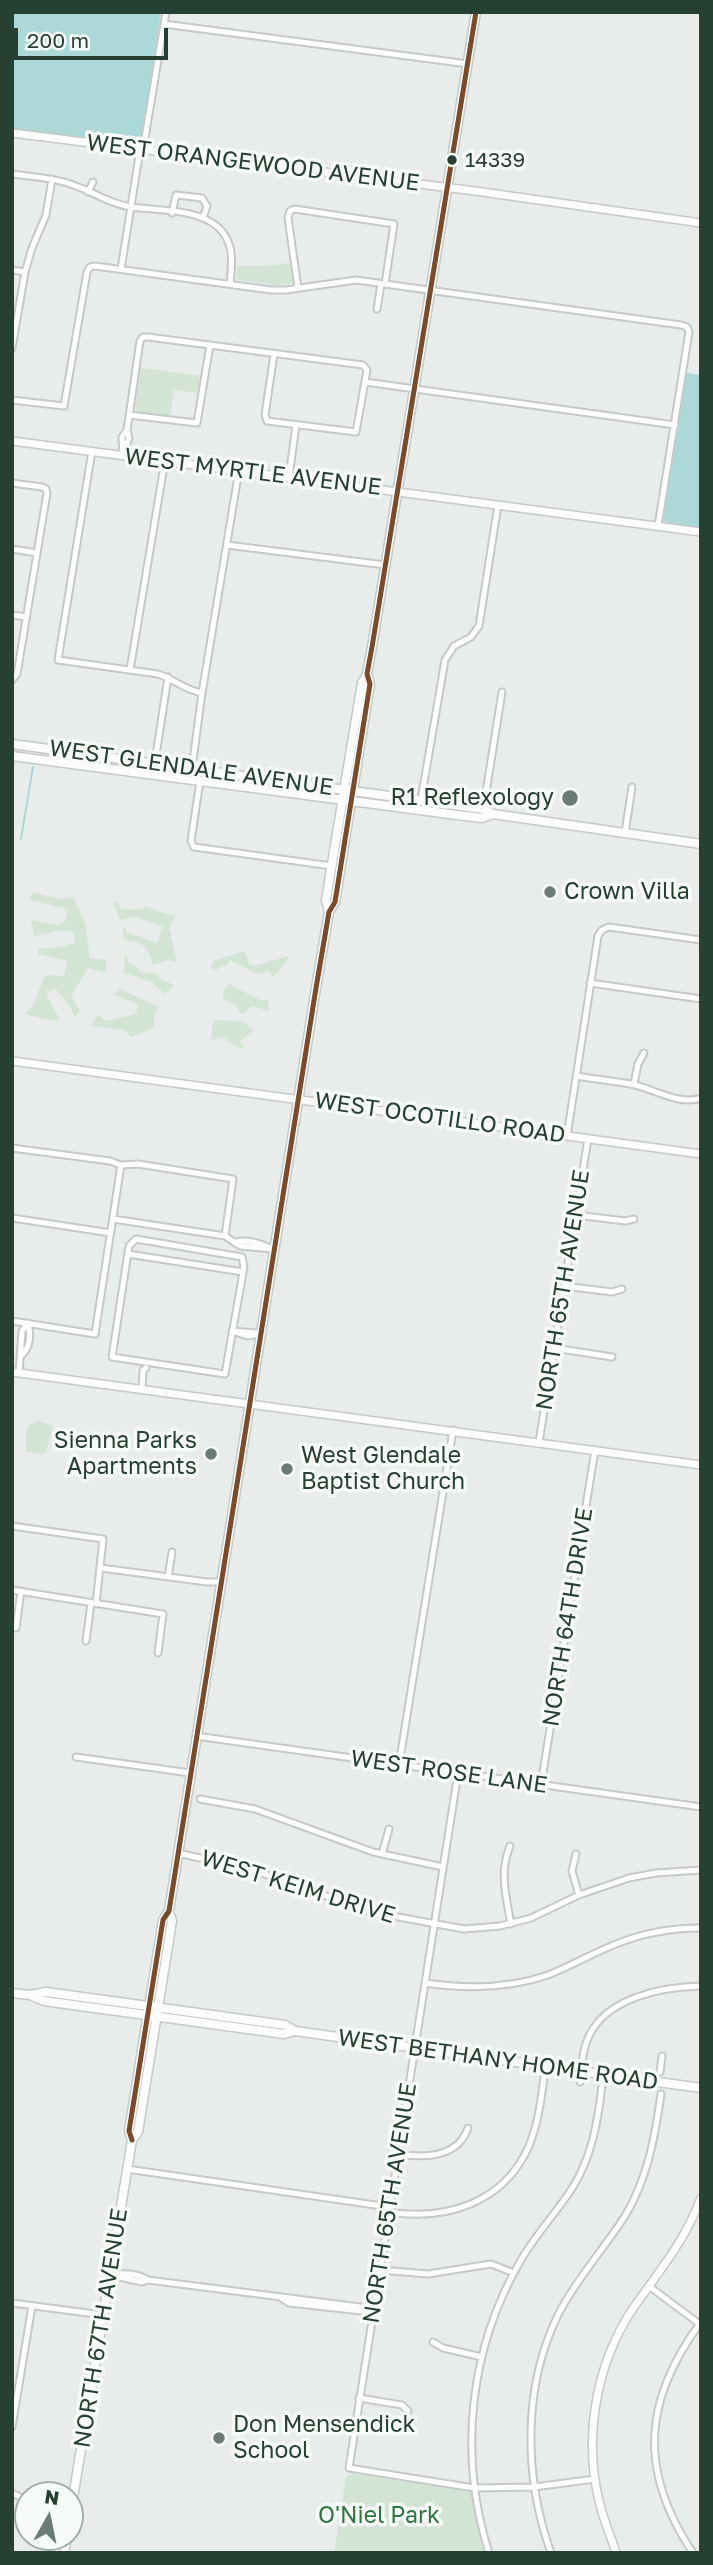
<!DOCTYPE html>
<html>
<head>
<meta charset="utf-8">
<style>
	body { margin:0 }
	#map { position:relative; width:713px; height:2565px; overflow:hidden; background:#e8ecea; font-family:"Golos Text",sans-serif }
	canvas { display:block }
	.frame { position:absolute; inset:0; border:14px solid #264034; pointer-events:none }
	.north { position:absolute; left:14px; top:2481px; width:70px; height:70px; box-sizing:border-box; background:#f7fbf8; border:2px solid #a3b0aa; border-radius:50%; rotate:9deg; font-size:19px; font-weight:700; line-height:28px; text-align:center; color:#264034 }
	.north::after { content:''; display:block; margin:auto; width:24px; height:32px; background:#6a7c74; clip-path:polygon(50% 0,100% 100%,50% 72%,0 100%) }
	.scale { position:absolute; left:14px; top:28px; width:154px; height:32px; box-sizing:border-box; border:4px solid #264034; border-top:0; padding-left:9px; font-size:21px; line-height:24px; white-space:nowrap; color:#264034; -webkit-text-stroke:5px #f7fbf8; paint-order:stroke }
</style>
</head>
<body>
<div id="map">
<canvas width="713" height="2565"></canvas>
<div class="frame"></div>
<div class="north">N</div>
<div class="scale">200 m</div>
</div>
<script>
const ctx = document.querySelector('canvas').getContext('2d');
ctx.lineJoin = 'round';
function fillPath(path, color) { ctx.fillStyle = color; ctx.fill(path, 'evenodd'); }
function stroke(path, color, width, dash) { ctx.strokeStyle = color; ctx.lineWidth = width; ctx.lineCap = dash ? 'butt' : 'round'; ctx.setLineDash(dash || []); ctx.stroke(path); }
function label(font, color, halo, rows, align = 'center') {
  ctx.font = font + ' "Golos Text",sans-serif'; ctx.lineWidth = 7; ctx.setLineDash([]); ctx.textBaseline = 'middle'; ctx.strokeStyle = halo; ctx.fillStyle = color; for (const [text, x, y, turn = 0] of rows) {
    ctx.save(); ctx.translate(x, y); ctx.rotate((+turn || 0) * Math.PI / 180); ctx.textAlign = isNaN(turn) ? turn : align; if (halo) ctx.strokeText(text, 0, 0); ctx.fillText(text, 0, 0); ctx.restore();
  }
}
fillPath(new Path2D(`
	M289,263L292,280L290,284L276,285L238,280L236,277L237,266H264Z
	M141,368L200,376L198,393L174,390L170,416L138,412L135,408Z
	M32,893L64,899L73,897L85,923L90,958L106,960V973L88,968L71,996L80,1011L75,1017L69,1005L55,988L46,994L60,1020L55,1021L24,1014L33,1006L45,975L64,976L67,961L38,954V949L61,947L75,942L73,931L61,930L34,936L31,920L58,925L65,921L68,909L29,900Z
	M113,902L118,903L121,909L142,910L145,906L163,913L176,915L169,928L177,962L168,960L153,965C149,948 143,941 125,940L122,927H125L126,932L157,943L163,927L136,917L120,920Z
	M245,951L249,964L255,966L288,956L287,961L273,977L269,971L257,974L230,960L225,967L222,966L216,970L211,968L213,961Z
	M125,952L129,963L136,966L141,973L158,974L160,979L174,985L165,994L152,982L124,973Z
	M229,984L260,1000H268L269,1011L252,1006L244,1014L240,1013L237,1006L223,998V992Z
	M120,989L159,1007L154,1015V1028L131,1037L125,1030L91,1026L98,1015L106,1021L136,1014L138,1004L114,995Z
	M215,1020C230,1022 244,1017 253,1031L239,1041L245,1048L240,1049L223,1037L211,1040L212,1027Z
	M38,1421L53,1426L46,1452L41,1454L26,1451V1432L29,1425Z
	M354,2474L471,2492L486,2553H334L346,2476Z`), '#d3e4d5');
fillPath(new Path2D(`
	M12,12H161L141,144L12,129Z
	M686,373L701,375V528L665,522L662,517Z`), '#acd8d7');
stroke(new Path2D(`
	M21,839L33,767`), '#acd8d7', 2);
const minor = new Path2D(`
	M164,24L468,64
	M143,150L166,12
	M12,174C33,177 56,178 76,186C95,193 110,204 131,207C158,211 198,208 219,228C235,244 232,263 230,284
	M88,192L93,182
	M172,213L176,195L202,198L207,206L203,218
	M121,269L140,150
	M12,270L25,272
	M298,288L288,218L290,211L295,209L394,224L385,284
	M377,309L381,284
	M12,348L25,272L32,248L46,215L52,179
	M365,382L675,425
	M12,400L64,406L87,272L90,267L95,266L271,290H286L356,280L681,325L687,327L689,332L658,526
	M129,415L197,423L210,345
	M92,451L58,660L158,674C174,679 184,690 202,693
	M123,455L122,437L127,430L140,341L143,337H148L363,365L367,370L356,432L267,421L265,415L274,354
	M123,455L129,438L127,430
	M289,477L296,425
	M12,483L42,487L46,489L47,493L17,674L12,680
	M227,545L385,565
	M12,549L37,553
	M12,615L26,617
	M130,670L165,460
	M192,768L202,693L239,470
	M153,775L168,677
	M200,781L191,841L194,847L332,866
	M421,800L445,660L454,646L471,637L479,626L498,505
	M483,811L502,692
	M625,833L632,787
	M590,983L701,999
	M576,1076C594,1079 613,1081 631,1084C652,1088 679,1106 701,1098
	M634,1084L638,1064L644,1053
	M567,1136L598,936L602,930L609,927L701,940
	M12,1148L110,1161L121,1165L95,1334L12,1321
	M121,1165L138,1164L233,1179L225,1236
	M576,1215L625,1221L634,1219
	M12,1218L111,1233
	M113,1219L225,1236L240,1246L273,1249
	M136,1239L242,1257L244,1267L225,1374L112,1357L129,1246Z
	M236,1242C247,1239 260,1243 270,1248
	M128,1254L243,1272
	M564,1286L612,1292L622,1289
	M232,1331L247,1336L260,1334
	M232,1331L257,1333
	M554,1348L612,1357
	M22,1355C31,1346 31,1335 28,1323
	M19,1373L22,1331L28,1323
	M142,1389L143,1370L146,1368
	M539,1442L588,1139
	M12,1526L103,1539L96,1604
	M101,1568L207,1582H221
	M168,1577L172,1552
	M12,1590L163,1614L158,1653
	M16,1628L21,1591
	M86,1641L91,1603
	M196,1736L701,1807
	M76,1757L190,1773
	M399,1765L453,1430
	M458,1773L349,2468L474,2488L534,2487L595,2479
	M541,1785L595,1450
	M200,1799L255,1809L373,1852L443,1867
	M510,1846C499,1872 506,1897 511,1924
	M178,1853L253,1870L371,1912L464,1929L500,1926L531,1918L579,1895L629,1878L656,1873L701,1870
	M382,1854L389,1829
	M576,1854L572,1871L579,1895
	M425,1983C466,1989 508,1989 548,1975C571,1966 593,1953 616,1944C643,1933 672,1928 701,1928
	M660,2072L662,2056
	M580,2082C582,2066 582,2049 590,2034C609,1997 663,1987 701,1986
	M398,2154C423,2158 458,2158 468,2128
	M127,2169L389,2207
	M389,2212C446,2221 504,2203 529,2146C538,2124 541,2101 544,2077
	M380,2270L428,2274L491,2264L514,2273
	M110,2275C122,2273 137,2272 148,2280L360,2307L373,2312
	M111,2275L142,2282L148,2280
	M650,2287L701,2325
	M281,2298L289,2303L371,2312
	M12,2303L103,2315
	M433,2342L443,2348L482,2357
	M359,2398L402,2405L408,2411
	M12,2427L32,2306
	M12,2493L28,2501
	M489,2553C458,2455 469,2349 521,2260C536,2234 557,2212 573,2187C592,2156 598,2121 602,2085
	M551,2553C524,2477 522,2387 559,2313C577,2278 604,2249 625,2216C648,2178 655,2136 661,2094
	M693,2553C638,2471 643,2400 701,2322`);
const tertiary = new Path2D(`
	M12,133L475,191L701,223
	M12,441L701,532
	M12,1061L701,1154
	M12,1372L701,1465
	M616,2553C612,2539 606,2526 602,2512C582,2444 594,2366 634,2307C660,2270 685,2241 701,2198`);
const secondary = new Path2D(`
	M12,744L483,809L493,814L701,844
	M12,756L457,815L482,818L493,814
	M329,912L326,900L362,683L367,674
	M12,1993L30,1995L44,2001L284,2034L295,2031L701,2088
	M30,1995L46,1992L285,2025L295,2031
	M132,2140L129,2131L163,1920L169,1911L316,988L329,912L335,902L370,684L367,674L372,647L476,12
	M70,2516L132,2140L138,2132L172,1921L169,1911
	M64,2553L67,2537`);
stroke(minor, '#c5c9c7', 9);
stroke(tertiary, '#c5c9c7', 10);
stroke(secondary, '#c4cac7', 11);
stroke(minor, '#fcfcfc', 5);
stroke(tertiary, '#fcfcfc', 7);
stroke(secondary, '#fcfcfc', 8);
stroke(new Path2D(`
	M132,2140L129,2131L163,1920L169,1911L316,988L329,912L335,902L370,684L367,674L372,647L476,12`), '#7a4b2a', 5);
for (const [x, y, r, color] of [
	[452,160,6,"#264034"],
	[570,798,9,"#6a7c74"],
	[550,892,7,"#6a7c74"],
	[211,1454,7,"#6a7c74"],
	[287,1469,7,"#6a7c74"],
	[219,2438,7,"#6a7c74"]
]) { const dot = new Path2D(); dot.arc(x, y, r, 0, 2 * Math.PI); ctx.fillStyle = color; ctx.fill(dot); stroke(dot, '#f7fbf8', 2.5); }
label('21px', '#264034', '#f7fbf8', [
	["14339",465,160]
], 'left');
label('23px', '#264034', '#f7fbf8', [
	["WEST ORANGEWOOD AVENUE",253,163,7],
	["WEST MYRTLE AVENUE",253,472,7],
	["WEST GLENDALE AVENUE",191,768,8],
	["WEST OCOTILLO ROAD",440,1118,8],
	["NORTH 65TH AVENUE",563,1290,-81],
	["NORTH 64TH DRIVE",568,1617,-81],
	["WEST ROSE LANE",449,1772,8],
	["WEST KEIM DRIVE",298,1887,17],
	["WEST BETHANY HOME ROAD",498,2060,8],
	["NORTH 65TH AVENUE",390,2203,-81],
	["NORTH 67TH AVENUE",101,2328,-81]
]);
label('23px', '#264034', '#f7fbf8', [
	["R1 Reflexology",554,798,"right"],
	["Crown Villa",564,892],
	["Sienna Parks",197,1441,"right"],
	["Apartments",197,1467,"right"],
	["West Glendale",301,1456],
	["Baptist Church",301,1482],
	["Don Mensendick",233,2425],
	["School",233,2451]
], 'left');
label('23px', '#317640', '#f7fbf8', [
	["O'Niel Park",379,2516]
]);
</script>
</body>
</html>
